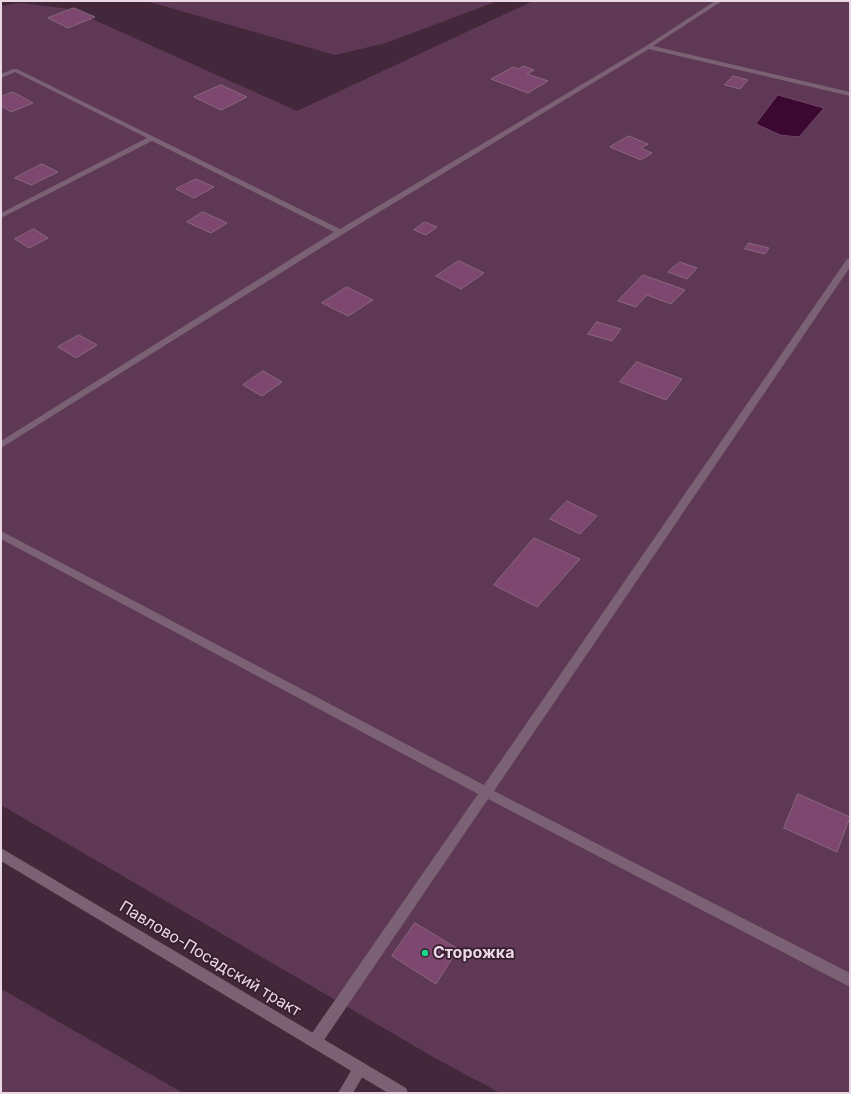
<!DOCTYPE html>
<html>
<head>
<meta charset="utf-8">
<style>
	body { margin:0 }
	#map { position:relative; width:851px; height:1094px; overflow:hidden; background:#42283a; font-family:Inter,sans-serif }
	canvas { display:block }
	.frame { position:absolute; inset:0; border:2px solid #ead8e4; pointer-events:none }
</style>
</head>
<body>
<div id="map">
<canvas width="851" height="1094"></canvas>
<div class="frame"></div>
</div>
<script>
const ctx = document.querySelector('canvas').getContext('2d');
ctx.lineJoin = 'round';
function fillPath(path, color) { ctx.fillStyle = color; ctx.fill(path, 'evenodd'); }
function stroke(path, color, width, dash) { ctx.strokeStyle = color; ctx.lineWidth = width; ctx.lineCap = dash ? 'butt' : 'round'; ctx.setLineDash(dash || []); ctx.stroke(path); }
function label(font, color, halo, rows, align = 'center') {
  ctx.font = font + ' Inter,sans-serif'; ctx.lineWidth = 3.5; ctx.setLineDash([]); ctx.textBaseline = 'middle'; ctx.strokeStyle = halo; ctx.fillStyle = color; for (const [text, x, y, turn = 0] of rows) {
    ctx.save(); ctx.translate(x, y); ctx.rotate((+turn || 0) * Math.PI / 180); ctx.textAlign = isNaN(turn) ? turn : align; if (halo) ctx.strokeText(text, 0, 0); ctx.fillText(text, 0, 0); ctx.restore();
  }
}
fillPath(new Path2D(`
	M146,1H498L386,43L335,55Z
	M533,1H850V1093H500L435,1058L1,805V6L21,3L70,9L297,111Z
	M1,989L3,990L183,1093H1Z`), '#5f3855');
const water = new Path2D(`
	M778,95L824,108L799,137L780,135L756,124Z`);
fillPath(water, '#3b0831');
stroke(water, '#704667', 1);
const building = new Path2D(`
	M74,8L95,17L68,28L48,18Z
	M523,66L534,70L527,74L548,81L528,93L491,79L513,67L518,69Z
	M733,76L748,80L740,89L725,85Z
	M221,85L247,97L221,110L194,97Z
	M13,92L33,103L11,112L1,106V97Z
	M629,136L648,144L641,148L652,153L641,160L610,147Z
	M42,164L58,172L31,185L15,178Z
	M196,179L214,187L194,198L176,189Z
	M203,212L227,223L211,233L187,222Z
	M425,222L437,227L426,235L414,230Z
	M34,229L48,238L29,248L15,239Z
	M749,243L769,248L765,254L745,249Z
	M459,261L484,273L461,289L436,276Z
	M680,262L697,268L687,279L668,272Z
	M643,275L685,290L671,304L647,295L636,307L618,301Z
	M347,287L373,300L348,316L322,303Z
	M597,322L621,329L612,341L588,334Z
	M79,335L97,345L76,358L58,347Z
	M637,362L682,379L666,400L620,382Z
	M263,371L282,382L262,396L243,385Z
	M567,501L597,516L580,534L550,519Z
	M534,538L580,559L537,607L494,585Z
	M798,794L850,817L837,852L784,828Z
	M415,923L458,949L436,984L392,956Z`);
fillPath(building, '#7e476f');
stroke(building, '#87697e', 1);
fillPath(new Path2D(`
	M715,1H722L653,46L850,92V96L649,49L343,234L1,448V441L334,232L152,141L1,218V213L147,138L15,72L1,78V74L13,69H17L340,229L646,46Z
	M847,259H850V267L494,791L850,973V987L488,799L320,1046L315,1048L310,1046L308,1041L310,1036L478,794L1,539V531L484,785Z
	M360,1062L365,1064L367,1069L353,1093H338L355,1064Z`), '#7a6173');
fillPath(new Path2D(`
	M1,848L406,1088L408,1093H388L1,861Z`), '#7a6173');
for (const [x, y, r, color] of [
	[425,953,4,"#1ad988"]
]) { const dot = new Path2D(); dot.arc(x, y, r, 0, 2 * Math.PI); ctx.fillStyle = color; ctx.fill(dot); stroke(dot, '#371e30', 1.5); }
label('bold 16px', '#ead8e4', '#371e30', [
	["Сторожка",433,953]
], 'left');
label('16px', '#ead8e4', '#371e30', [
	["Павлово-Посадский тракт",210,959,31]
]);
</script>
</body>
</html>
